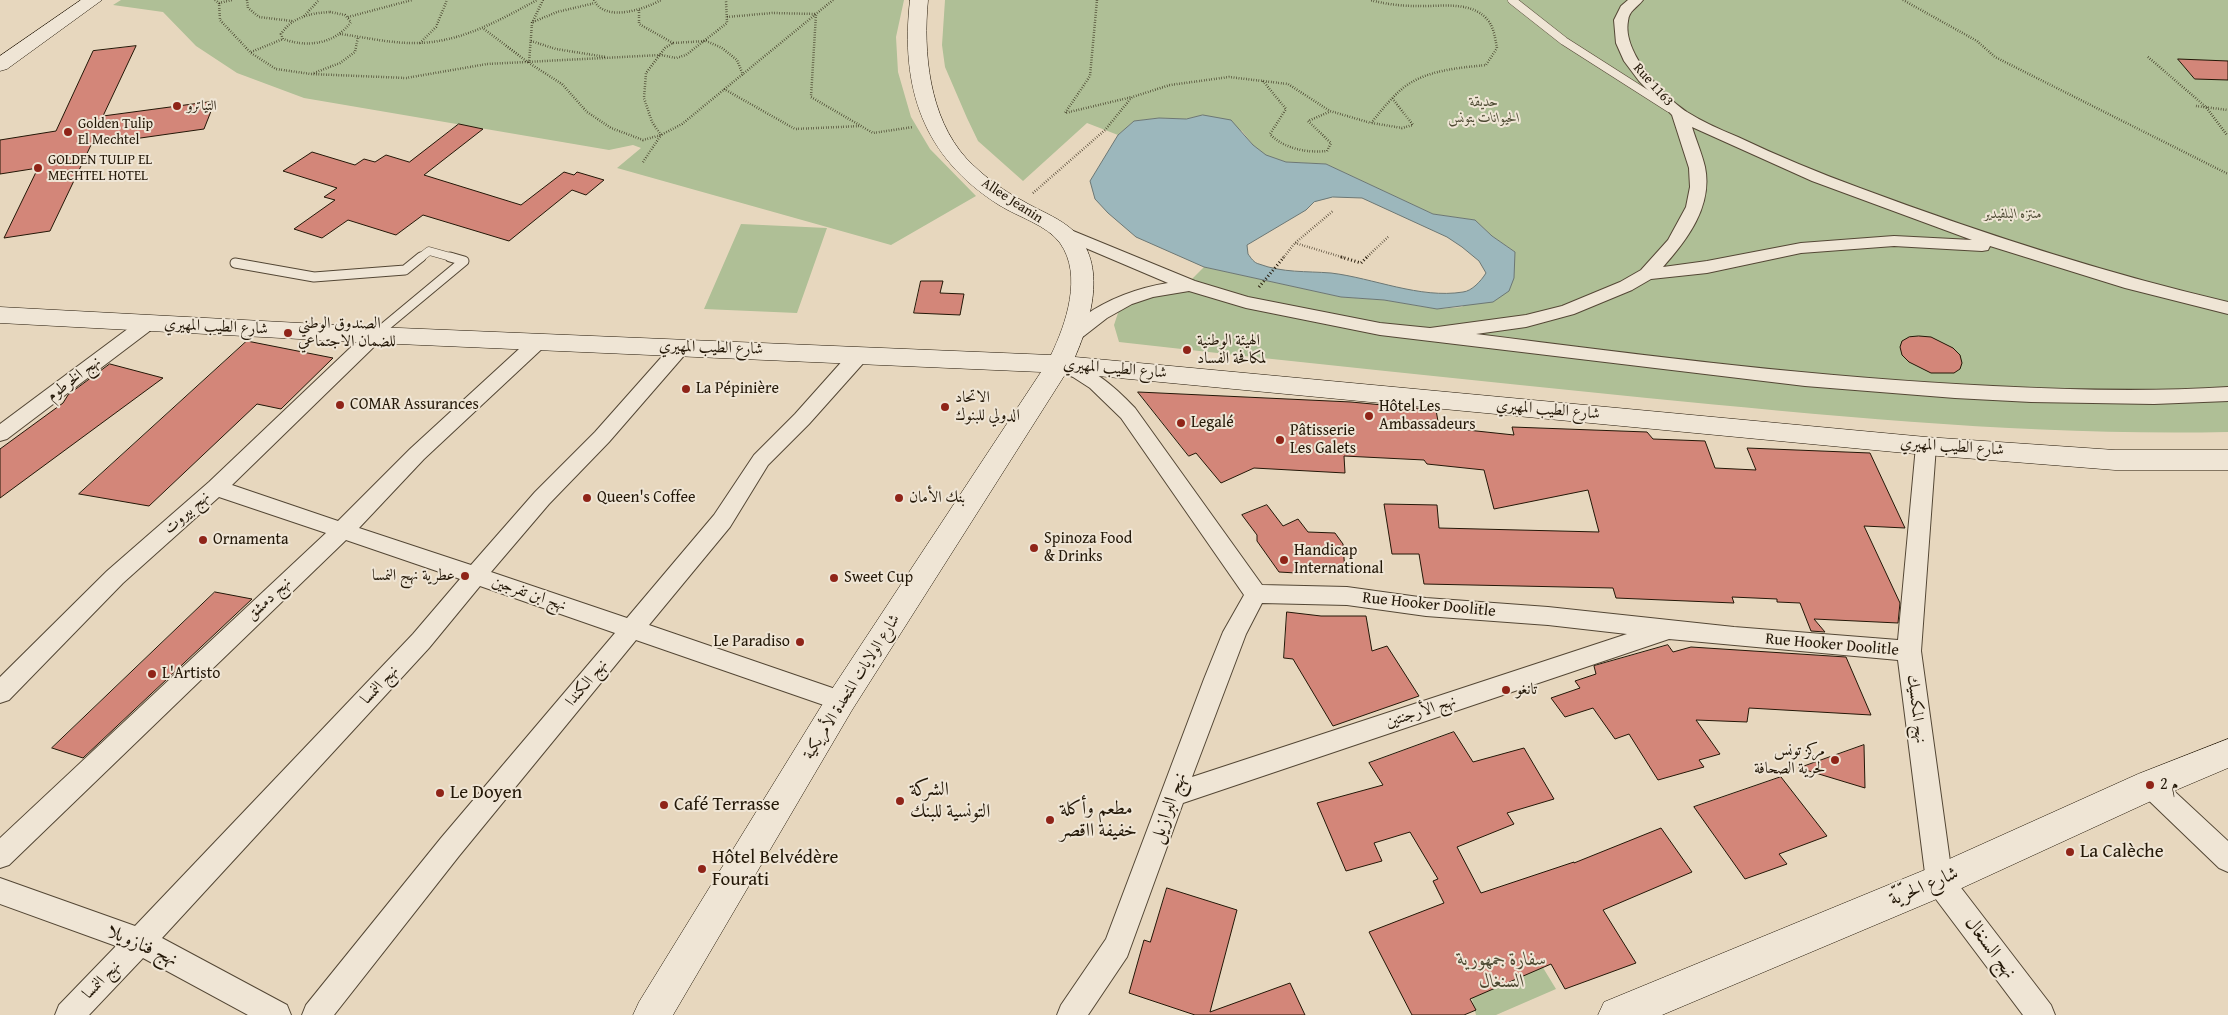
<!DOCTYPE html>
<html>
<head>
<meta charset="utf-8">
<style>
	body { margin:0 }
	canvas { display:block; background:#e7d7be }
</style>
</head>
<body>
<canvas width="2228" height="1015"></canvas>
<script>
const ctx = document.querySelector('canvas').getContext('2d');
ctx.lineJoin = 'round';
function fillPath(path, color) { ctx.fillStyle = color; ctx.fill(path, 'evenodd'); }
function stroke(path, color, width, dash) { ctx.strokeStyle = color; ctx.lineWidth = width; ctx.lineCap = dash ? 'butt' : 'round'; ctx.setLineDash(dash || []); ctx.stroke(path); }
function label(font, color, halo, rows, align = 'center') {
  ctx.font = font + ' "Gentium Book Plus",Amiri,serif'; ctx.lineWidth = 4; ctx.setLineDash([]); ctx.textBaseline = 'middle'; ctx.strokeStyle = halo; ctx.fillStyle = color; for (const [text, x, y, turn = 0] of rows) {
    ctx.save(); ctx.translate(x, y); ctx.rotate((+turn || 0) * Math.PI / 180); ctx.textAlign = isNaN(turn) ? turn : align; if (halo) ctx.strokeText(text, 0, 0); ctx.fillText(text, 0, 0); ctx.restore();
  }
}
fillPath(new Path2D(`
	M121,0H904L896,37L898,72L911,117L930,149L976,196L891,245L617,168L641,148L633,145L609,150L304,98L237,73L196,46L163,12L113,5Z
	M945,0H2228V432C2031,436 1843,417 1647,398C1471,380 1295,362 1119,342L1114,325L1120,307L1147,295L1181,290L1204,267L1341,297L1384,300L1437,309L1462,307L1515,252L1492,236L1475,220L1433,214L1326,164L1286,162L1265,155L1253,145L1242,131L1203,115L1186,119L1159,118L1134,121L1118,135L1087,123L1023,181L978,141L967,118L945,67L942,45Z
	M741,224L827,228L797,313L704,309Z
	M1495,889L1556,989L1496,1015H1476L1464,967Z`), '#afbf96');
const water = new Path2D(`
	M1203,115L1231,120L1253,145L1266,155L1286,162L1326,164L1433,214L1475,220L1492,236L1515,252L1514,278L1509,291L1493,302L1437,309L1384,300L1341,297L1204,267L1136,237L1108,213L1095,199L1090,181L1118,135L1134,121L1159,118L1186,119ZM1333,197L1362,198L1447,237L1462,247L1479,261L1486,273C1481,281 1472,291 1463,292C1420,299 1373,278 1331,273C1306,271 1283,273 1259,264C1254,263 1251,258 1248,254L1247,245L1306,210L1314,202Z`);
fillPath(water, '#9cb7bc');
stroke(water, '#6c7774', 1);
const building = new Path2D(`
	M136,46L103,116L215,101L204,129L91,145L50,231L4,238L38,168L0,174V140L56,131L93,51Z
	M2178,59L2228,61V80L2195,79Z
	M459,124L483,129L424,175L521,205L564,172L574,175L577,172L604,180L586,195L572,190L509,241L423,215L396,235L348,220L322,238L294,229L335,200L324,197L337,188L283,171L312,152L355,165L364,159L375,162L386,155L409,162Z
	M921,281H943L940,293L964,294L960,315L914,313Z
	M1919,336L1931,337L1953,348L1960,355L1962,363L1960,369L1954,373H1931L1909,362L1902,355L1900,347L1902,341L1909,337Z
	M247,341L333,358L281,409L257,404L149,506L79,494Z
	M110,364L163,378L0,498V449L63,403L68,395Z
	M1138,392L1351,402L1436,410L1439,427L1514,435L1512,427L1647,432L1653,439L1705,441L1715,468L1756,470L1747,448L1870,453L1905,528L1864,526L1900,603L1898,623L1814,619L1825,632L1811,631L1800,603L1777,602V599L1732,597L1734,603L1616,598L1613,588L1424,584L1419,554H1392L1384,504L1437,505L1439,528L1599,532L1588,490L1494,509L1484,470L1427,464L1424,460L1344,456L1345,473L1254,468L1221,483L1196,453L1189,456Z
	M1267,505L1283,526L1298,519L1308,532L1335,533L1343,544L1345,572L1304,570L1296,573L1279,572L1257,541V535L1242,515Z
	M215,592L252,599L83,758L52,748Z
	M1287,612L1321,616H1366L1372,651L1387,646L1419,696L1333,726L1293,659L1284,658Z
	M1668,645L1673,652L1691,647L1846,657L1871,715L1749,708L1747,722L1696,720L1720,754L1699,760L1704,767L1658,780L1629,734L1615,739L1593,708L1565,717L1551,698L1580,688L1575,681L1596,674L1594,666Z
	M1454,732L1473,762L1524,748L1554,799L1507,813L1514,824L1457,847L1481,893L1574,862V863L1661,828L1692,872L1603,910L1636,963L1565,989L1551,964L1470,999L1476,1010L1464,1015H1412L1369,932L1444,903L1433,881L1438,879L1410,832L1374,843L1382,861L1346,871L1317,803L1383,785L1369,763Z
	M1864,745L1865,788L1799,768Z
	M1781,777L1827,836L1779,854L1787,864L1745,879L1694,807Z
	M1167,888L1237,910L1210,1012L1290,983L1305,1015H1195L1129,993L1144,940L1150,942Z`);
fillPath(building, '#d38679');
stroke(building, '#231707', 1);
const laneFar1 = new Path2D(`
	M1512,0L1564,41L1669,108
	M420,258L429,251L454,258`);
const lane = new Path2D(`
	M235,263L314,277L405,270L421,257
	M375,335L464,261L450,257`);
const street = new Path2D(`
	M1628,0H1643C1637,8 1629,10 1628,21C1622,52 1663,96 1687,112C1703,122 1721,130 1738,137C1778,156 1819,173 1860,188C1981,233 2103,273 2228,302V314L2125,288L1990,246L1988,250L1982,251L1894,246L1801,253L1707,273L1651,279L1632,290L1574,314L1526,327L1476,334C1648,356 1820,378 1993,386C2071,390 2150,392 2228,387V401L2154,404L2031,402L1955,398L1805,386L1380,335L1246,308L1189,291L1153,297L1132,304L1107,318L1080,339L1073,341L1066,339L1064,335C1068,327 1077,322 1084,316C1110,298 1137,288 1168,283L1055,235L1052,231L1055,227L1061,226L1195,281L1248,297L1380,323L1430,328L1526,315L1562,306L1620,282L1641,270L1668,240L1686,207L1690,187L1689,168L1672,115L1639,81L1624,61L1616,43L1614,20L1621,6ZM1692,127L1812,181L1972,240L1894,236L1801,243L1707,261L1663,267C1687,240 1713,206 1705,167C1702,154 1696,140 1692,127Z
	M148,317L155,319L157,323L155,327L7,439L0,441V424L141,319Z
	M375,329L382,331L384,335L382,339L232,485L338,521L410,449L531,338L538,336L545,338L547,342L545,346L424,459L359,528L471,565L535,492L595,432L674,343L681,341L688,343L690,347L688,351L609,442L549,504L491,572L627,618L714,515L754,455L795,414L853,349L860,348L867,349L869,354L867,359L809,424L768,465L730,527L649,625L850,694L853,701L850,708L841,711L636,640L459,856L334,1015H302L306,1005L441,838L615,633L480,586L429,648L162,938L287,1005L291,1015H248L143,958L89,1015H55L59,1005L116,946L0,904V878L135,926L413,634L460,579L346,540L9,865L0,868V838L326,533L219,497L123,583L9,700L0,703V677L107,571L209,482L368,331Z
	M1060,358C1091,366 1113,385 1135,408L1262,585L1347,587L1426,598L1548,607L1734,627L1898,640L1916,446L1919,441L1926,439L1933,441L1936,446L1921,651L1952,876L2051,1005L2055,1015H2023L1929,890L1926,881L1898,660L1669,639L1183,803L1127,957L1088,1015H1057L1061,1005L1106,939L1204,679L1223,632L1244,595L1121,418L1090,388L1073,377L1053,369L1050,364L1053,359ZM1262,603L1347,605L1426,616L1548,625L1627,634L1192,777L1246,634Z
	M2150,774L2159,777L2228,841V872L2219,868L2141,793L2137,785L2141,777Z`);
const secondary = new Path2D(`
	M81,0H102L7,69L0,71V56Z
	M910,0H928C923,52 929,117 966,158C982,175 1002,190 1023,201C1038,210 1055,216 1069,227C1109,259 1092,318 1075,357L1926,437L2115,450H2228V470H2115L1926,455L1066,373L852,710L673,1015H633L639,1002L830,692L1041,372L375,343L0,323V307L375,327L1051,355C1066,324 1083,275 1060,243C1047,225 1018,217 999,205C923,157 900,88 910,0Z
	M2228,739V768L2162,796L1951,893L1662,1015H1598L1604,1002L1927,869L2138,774Z`);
stroke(laneFar1, '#544735', 9);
stroke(lane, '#544735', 11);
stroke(street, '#544735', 2);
stroke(secondary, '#231707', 1);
stroke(new Path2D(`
	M215,0L219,3L220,20L251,53L276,69L311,74L406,78L487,64L661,55L676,58L686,55L727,23L726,0
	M247,0L248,8L259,17L292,21
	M543,0L532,23L529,63L562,84L587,112L611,128L643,140L661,135L682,124L833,0
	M594,0C605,23 645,9 661,0
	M1097,0L1090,76L1065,113L1132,97
	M1903,0L1977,41L1995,57L2228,174
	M219,3L232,0
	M639,10V24L673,43
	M330,12L345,15L351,22C335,44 308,48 283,39L281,34C292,17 311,13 330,12Z
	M304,16L319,0
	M348,17L412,0
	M727,17L772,13L816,14L811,97L873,133L913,127
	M533,22L557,12L595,3
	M484,29L529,63
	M340,34C364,37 388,43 412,43C458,44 498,21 537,0
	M531,41L556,49L606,57
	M420,43L436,27L447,0
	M251,52L283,39
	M2148,57L2206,107L2227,135
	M314,73L340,63L355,52L358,37
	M1263,81L1286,109L1270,134C1284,149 1307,153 1327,151L1331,143L1308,121L1329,112
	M724,89L795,129L861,126
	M2196,106L2228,110
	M1372,123L1402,128L1413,125L1392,98
	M643,162L661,135L652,122L644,98L646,73L665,48L673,43L706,41L722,48L737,60L743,75
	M1033,193L1105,130L1132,97L1170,85L1229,77L1288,84L1330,111L1371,123C1381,111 1391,98 1403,88C1426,70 1458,68 1486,65L1497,48C1495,38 1494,27 1487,19C1469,0 1440,7 1416,6C1401,6 1385,4 1370,0
	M1295,243L1345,258
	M1283,258L1295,243L1333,211
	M1366,258L1388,237`), '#231707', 2.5, [0.5, 2]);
stroke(new Path2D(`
	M1341,257L1361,263L1367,257
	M1259,287L1284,257`), '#231707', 3, [1, 2.5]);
stroke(laneFar1, '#efe5d5', 8);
stroke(lane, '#efe5d5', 9);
fillPath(street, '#efe5d5');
fillPath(secondary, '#efe5d5');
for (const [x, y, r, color] of [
	[177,106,5,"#8f2418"],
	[68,132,5,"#8f2418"],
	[38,168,5,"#8f2418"],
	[288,333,5,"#8f2418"],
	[1187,350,5,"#8f2418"],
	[686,389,5,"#8f2418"],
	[340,405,5,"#8f2418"],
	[945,407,5,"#8f2418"],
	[1369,416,5,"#8f2418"],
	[1181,423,5,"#8f2418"],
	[1280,440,5,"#8f2418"],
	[587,498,5,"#8f2418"],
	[899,498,5,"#8f2418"],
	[203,540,5,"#8f2418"],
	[1034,548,5,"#8f2418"],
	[1284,560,5,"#8f2418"],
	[465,576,5,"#8f2418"],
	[834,578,5,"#8f2418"],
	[800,642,5,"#8f2418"],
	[152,674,5,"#8f2418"],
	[1506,690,5,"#8f2418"],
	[1835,760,5,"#8f2418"],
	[2150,785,5,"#8f2418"],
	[440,793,5,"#8f2418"],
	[900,801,5,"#8f2418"],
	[664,805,5,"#8f2418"],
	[1050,820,5,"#8f2418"],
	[2070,852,5,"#8f2418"],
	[702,869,5,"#8f2418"]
]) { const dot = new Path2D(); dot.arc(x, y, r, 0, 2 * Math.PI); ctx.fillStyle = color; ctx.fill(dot); stroke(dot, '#efe5d5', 2); }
label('14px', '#231707', '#efe5d5', [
	["Rue 1163",1653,85,48],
	["Allee Jeanin",1012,201,33]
]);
label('italic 14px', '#4d4932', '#efe5d5', [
	["حديقة",1484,102],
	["الحيوانات بتونس",1484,118],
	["منتزه البلفيدير",2013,214]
]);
label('14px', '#231707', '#efe5d5', [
	["التياترو",187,106],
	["Golden Tulip",78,124],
	["El Mechtel",78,140],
	["GOLDEN TULIP EL",48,160],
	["MECHTEL HOTEL",48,176]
], 'left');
label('16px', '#231707', '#efe5d5', [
	["الصندوق الوطني",298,324],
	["للضمان الاجتماعي",298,342],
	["الهيئة الوطنية",1197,341],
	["لمكافحة الفساد",1197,359],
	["La Pépinière",696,389],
	["الاتحاد",955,398],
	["الدولي للبنوك",955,416],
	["COMAR Assurances",350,405],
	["Hôtel Les",1379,407],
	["Ambassadeurs",1379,425],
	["Legalé",1191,423],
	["Pâtisserie",1290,431],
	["Les Galets",1290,449],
	["Queen's Coffee",597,498],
	["بنك الأمان",909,498],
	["Spinoza Food",1044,539],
	["& Drinks",1044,557],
	["Ornamenta",213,540],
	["Handicap",1294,551],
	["International",1294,569],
	["عطرية نهج النمسا",455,576,"right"],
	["Sweet Cup",844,578],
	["Le Paradiso",790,642,"right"],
	["L'Artisto",162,674],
	["تانغو",1516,690],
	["مركز تونس",1825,751,"right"],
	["لحرية الصحافة",1825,769,"right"],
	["2 م",2160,785]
], 'left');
label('16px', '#231707', '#efe5d5', [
	["شارع الطيب المهيري",216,327,3],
	["شارع الطيب المهيري",711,348,2],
	["شارع الطيب المهيري",1115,369,5],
	["نهج الخرطوم",74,379,-37],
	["شارع الطيب المهيري",1548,410,5],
	["شارع الطيب المهيري",1952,447,4],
	["نهج بيروت",187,513,-42],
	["نهج ابن تفرجين",529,594,19],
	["نهج دمشق",269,599,-43],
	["Rue Hooker Doolitle",1429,605,6],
	["Rue Hooker Doolitle",1832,645,5],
	["نهج الكندا",587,683,-50],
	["نهج النمسا",380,685,-47],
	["شارع الولايات المتحدة الأمريكية",852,687,-58],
	["نهج المكسيك",1916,709,83],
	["نهج الأرجنتين",1421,712,-18],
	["نهج النمسا",102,980,-46]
]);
label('19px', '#231707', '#efe5d5', [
	["الشركة",910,790],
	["التونسية للبنك",910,812],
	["Le Doyen",450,793],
	["Café Terrasse",674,805],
	["مطعم وأكلة",1060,809],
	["خفيفة ااقصر",1060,831],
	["La Calèche",2080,852],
	["Hôtel Belvédère",712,858],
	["Fourati",712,880]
], 'left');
label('19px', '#231707', '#efe5d5', [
	["نهج البرازيل",1169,808,-70],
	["شارع الحرّيّة",1924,887,-23],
	["نهج فنازويلا",142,946,24],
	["نهج السنغال",1990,948,53]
]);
label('italic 19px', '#4d4932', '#efe5d5', [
	["سفارة جمهورية",1502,960],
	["السنغال",1502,982]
]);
</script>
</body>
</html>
